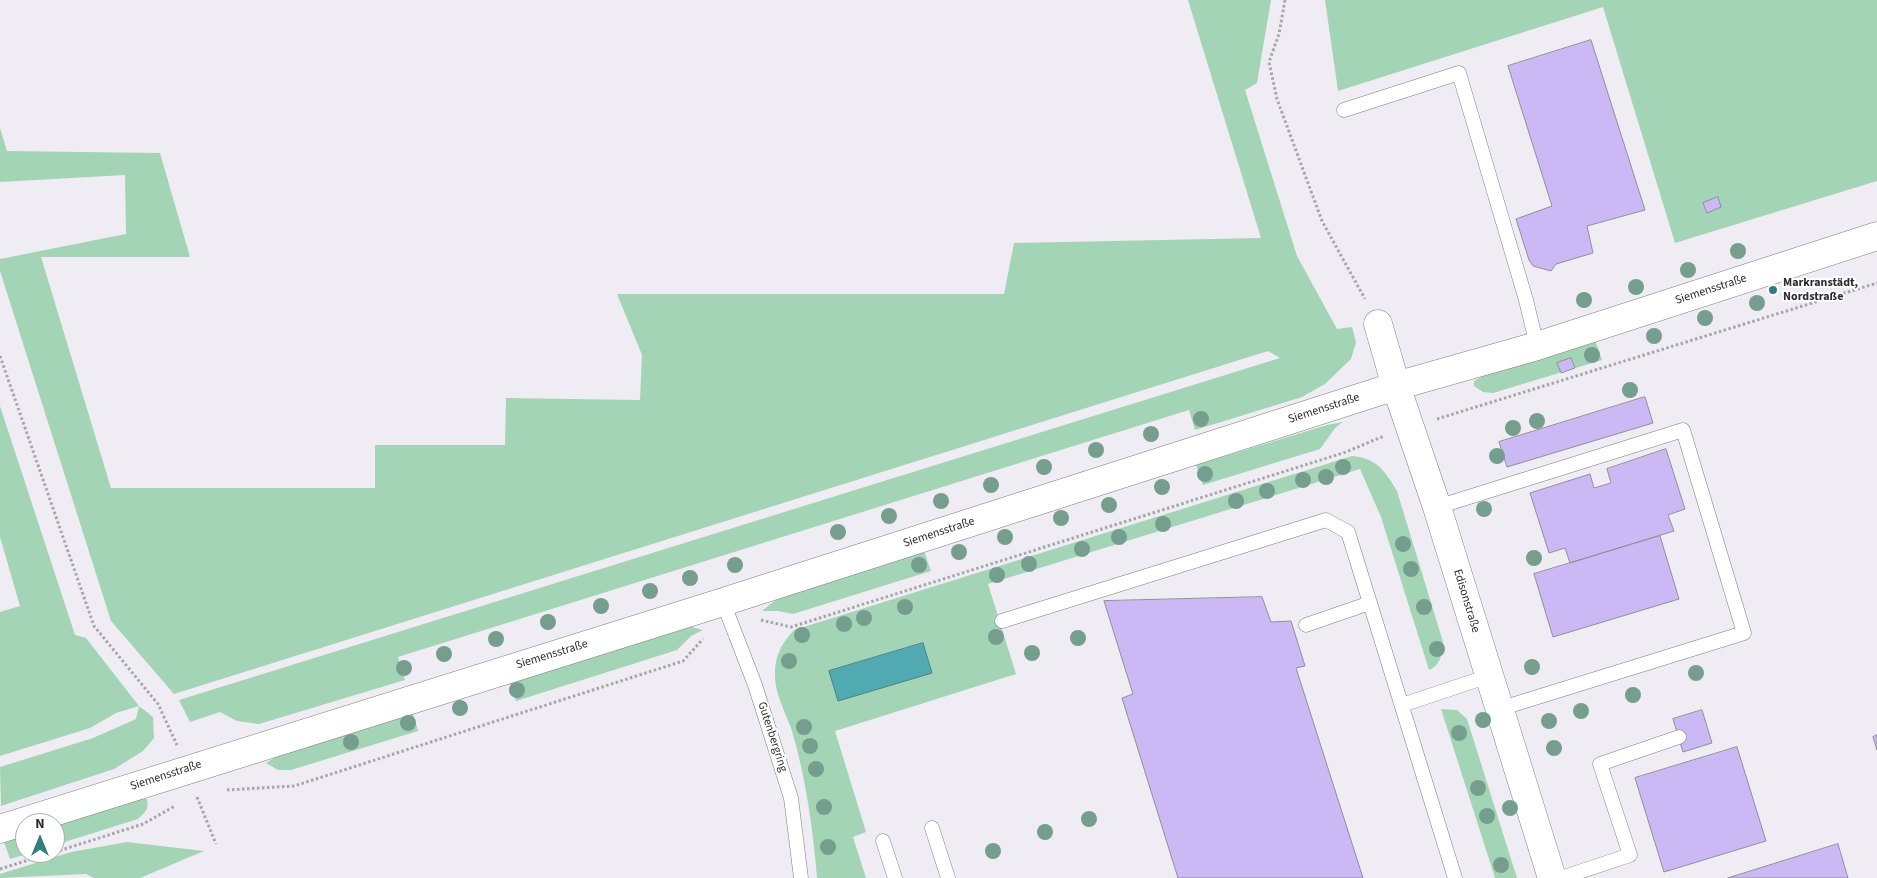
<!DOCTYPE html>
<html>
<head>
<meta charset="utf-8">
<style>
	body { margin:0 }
	#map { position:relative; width:1877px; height:878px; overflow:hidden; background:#efedf3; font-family:"Source Sans 3",sans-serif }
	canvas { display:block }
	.north { position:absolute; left:15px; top:813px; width:50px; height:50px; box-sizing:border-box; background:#fff; border:1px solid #ababac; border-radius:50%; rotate:0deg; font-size:14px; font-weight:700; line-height:20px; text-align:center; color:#2d2d2f }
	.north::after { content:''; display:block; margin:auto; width:18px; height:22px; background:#337c7f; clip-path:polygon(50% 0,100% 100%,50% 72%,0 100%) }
</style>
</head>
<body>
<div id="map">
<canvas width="1877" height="878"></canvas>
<div class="north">N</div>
</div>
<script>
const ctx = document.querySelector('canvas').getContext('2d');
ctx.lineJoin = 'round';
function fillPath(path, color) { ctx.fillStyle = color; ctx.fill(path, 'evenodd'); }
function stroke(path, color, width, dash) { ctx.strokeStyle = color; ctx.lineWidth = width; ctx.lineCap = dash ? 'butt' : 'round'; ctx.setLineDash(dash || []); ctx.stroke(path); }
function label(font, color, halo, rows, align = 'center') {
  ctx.font = font + ' "Source Sans 3",sans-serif'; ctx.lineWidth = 4; ctx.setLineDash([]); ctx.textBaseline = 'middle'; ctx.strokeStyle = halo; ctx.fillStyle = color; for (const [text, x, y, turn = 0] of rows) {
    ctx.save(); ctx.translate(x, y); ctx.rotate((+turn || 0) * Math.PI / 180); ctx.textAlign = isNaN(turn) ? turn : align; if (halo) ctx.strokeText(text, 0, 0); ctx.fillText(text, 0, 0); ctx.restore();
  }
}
fillPath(new Path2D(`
	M1188,0H1271L1257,83L1245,90L1297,256L1337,329L1352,327L1356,342L1351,359L1325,384L1302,397L1195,430L1189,410L398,657L405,680L259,724L237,721L220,712L190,722L179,700L1280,358L1268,351L174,694L111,621L0,271V259L126,234L125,175L0,182V128L7,151L160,153L190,257H41L111,488H375V445H505L506,398L640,400L642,355L617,294H1004L1014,243L1261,238Z
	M1325,0H1877V181L1675,243L1603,7L1338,91Z
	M1595,340L1602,360L1493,393L1483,392L1474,386V381L1490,372Z
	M0,406L75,635L86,638L139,706L153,717L154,738L143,751L114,769L1,806L0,767L93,738L136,719L139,706L116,713L90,728L0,756V612L20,606L0,537Z
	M1343,422L1335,428L1320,449L1203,485L1196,465L1327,425Z
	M1352,456C1377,458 1385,471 1397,491L1443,642C1442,654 1441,665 1429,670L1381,517L1360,469L988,584L1016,674L835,731L866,832L853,837L866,878H817C813,829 806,779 792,731C786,713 774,693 775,673C775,655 782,643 794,630Z
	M924,551L931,571L793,614L778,611H762L773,602L786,595Z
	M692,627L703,630L691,636L677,650L516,701L509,681L673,628Z
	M1441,709L1457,710L1467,719L1517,878H1495Z
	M412,710L418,731L291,770H278L266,763L279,755Z
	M128,799H147C149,809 145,813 138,819L55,845V823Z
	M25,832V853H31L10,859L3,839Z
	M127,842L204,851L140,878H94L86,874L0,878V874L71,852Z`), '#a4d4b6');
const water = new Path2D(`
	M923,643L932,673L838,701L829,671Z`);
fillPath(water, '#51a9b2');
stroke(water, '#46848b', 1);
const building = new Path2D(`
	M1591,40L1645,210L1587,226L1593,253L1556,264L1551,271L1533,266L1529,260L1516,219L1552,206L1508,66Z
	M1718,197L1721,207L1707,213L1703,203Z
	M1571,358L1575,368L1561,373L1557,363Z
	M1645,397L1653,423L1507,467L1499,442Z
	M1666,449L1685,509L1668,515L1674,531L1570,563L1565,548L1549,553L1530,493L1590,474L1594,488L1611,483L1607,469Z
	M1660,536L1679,599L1553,637L1534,574Z
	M1262,597L1271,622L1291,621L1305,666L1296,668L1363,878H1178L1122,698L1133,694L1104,601Z
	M1702,710L1712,743L1683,752L1673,719Z
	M1877,735V750L1873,737Z
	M1737,747L1766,841L1664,872L1635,778Z
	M1838,844L1848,878H1728Z`);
fillPath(building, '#cab9f5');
stroke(building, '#918f94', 1);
const service = new Path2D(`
	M1344,110L1459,73L1526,300L1537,346
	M1437,507L1683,430L1744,633L1499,709
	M723,602L755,685L791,798L801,878
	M1002,621L1326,520L1348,532L1455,878
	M1306,625L1370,603
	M1402,705L1489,676
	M932,828L948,878
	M883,841L895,878
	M1561,878L1630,855L1600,764L1679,737`);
const minor = new Path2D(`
	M1378,324L1396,386L1437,507L1552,878`);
const tertiary = new Path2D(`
	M0,829L723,602L1396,386L1537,346L1877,236`);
stroke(service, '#7f7e83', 15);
stroke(minor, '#7f7e83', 29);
stroke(tertiary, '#7f7e83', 29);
stroke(new Path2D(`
	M1285,0L1279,34L1269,62L1277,99L1322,221L1365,299
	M0,356L94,626L158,704L177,745
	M1437,419L1877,283
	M761,620L791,627L1346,452L1384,436
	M227,790L294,786L683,661L703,639
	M197,797L216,844
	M55,852L143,824L175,806
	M0,869L51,853`), '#a6a5aa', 3, [2.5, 2.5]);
stroke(service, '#fff', 14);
stroke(minor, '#fff', 28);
stroke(tertiary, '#fff', 28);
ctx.fillStyle = '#769e8e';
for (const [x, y] of [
	[1738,251],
	[1688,270],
	[1636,287],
	[1584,300],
	[1757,303],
	[1705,318],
	[1654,336],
	[1592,355],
	[1630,390],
	[1201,419],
	[1537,421],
	[1513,428],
	[1151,434],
	[1096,450],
	[1497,456],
	[1044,467],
	[1343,467],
	[1205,474],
	[1326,477],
	[1303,480],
	[991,485],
	[1162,487],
	[1267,491],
	[941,501],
	[1236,501],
	[1109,505],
	[1484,509],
	[889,516],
	[1061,518],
	[1163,524],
	[838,532],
	[1005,537],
	[1119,537],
	[1403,544],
	[1082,549],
	[959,552],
	[1534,558],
	[1029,564],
	[735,565],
	[919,565],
	[1411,569],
	[997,575],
	[690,578],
	[650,591],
	[601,606],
	[905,607],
	[1424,607],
	[864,618],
	[548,622],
	[844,624],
	[802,635],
	[996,637],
	[1078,638],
	[496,639],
	[1437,649],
	[1032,653],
	[444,654],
	[789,661],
	[1532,667],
	[404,668],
	[1696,673],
	[517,690],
	[1633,695],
	[460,708],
	[1581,711],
	[1483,720],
	[1549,721],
	[408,723],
	[804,727],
	[1459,733],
	[351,742],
	[810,746],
	[1554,748],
	[816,769],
	[1478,788],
	[824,807],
	[1510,808],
	[1487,816],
	[1089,819],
	[1045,832],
	[828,847],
	[993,851],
	[1501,865]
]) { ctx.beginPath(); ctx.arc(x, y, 8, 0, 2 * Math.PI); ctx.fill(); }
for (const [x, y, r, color] of [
	[1773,290,5,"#337c7f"]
]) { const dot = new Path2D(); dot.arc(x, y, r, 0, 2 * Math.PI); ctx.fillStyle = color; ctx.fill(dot); stroke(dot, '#fff', 2); }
label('bold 12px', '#2d2d2f', '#fff', [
	["Markranstädt,",1783,283],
	["Nordstraße",1783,297]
], 'left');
label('12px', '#2d2d2f', '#fff', [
	["Siemensstraße",1711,290,-18],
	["Siemensstraße",1324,409,-18],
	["Siemensstraße",939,533,-18],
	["Edisonstraße",1466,601,73],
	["Siemensstraße",552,655,-17],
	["Gutenbergring",772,737,72],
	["Siemensstraße",166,776,-18]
]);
</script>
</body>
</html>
